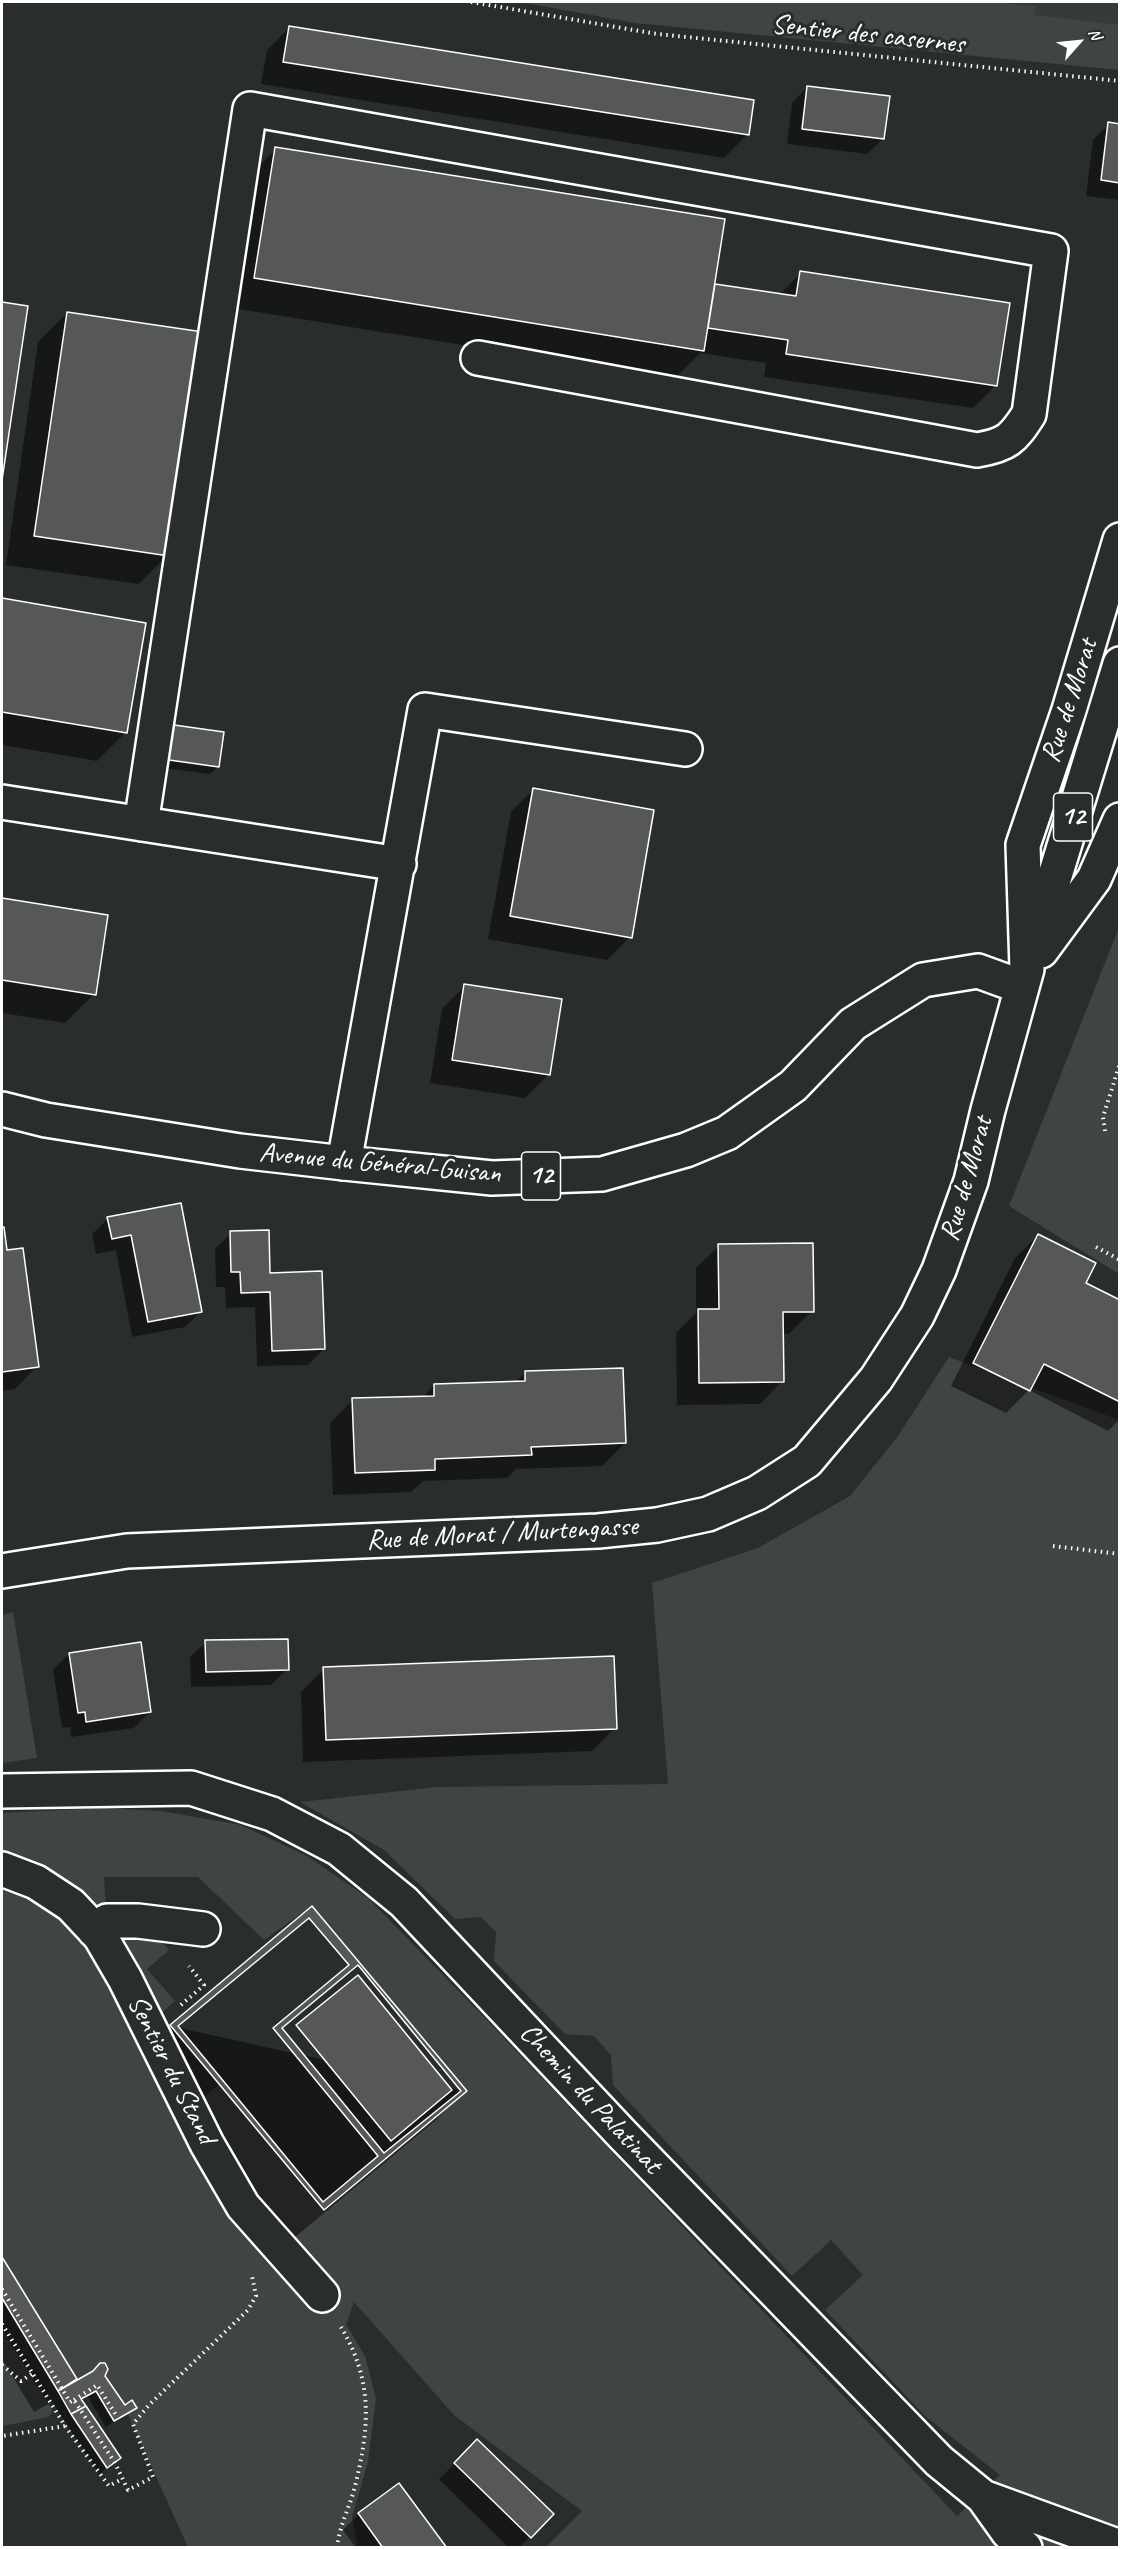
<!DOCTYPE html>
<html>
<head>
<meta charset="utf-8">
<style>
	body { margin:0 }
	#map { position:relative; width:1121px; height:2549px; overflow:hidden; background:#2a2d2e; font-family:Caveat,sans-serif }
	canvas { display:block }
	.frame { position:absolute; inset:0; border:3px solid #fff; pointer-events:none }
	.north { position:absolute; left:1049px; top:12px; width:60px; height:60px; -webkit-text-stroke:4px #2a2d2e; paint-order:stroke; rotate:63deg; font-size:16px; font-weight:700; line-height:24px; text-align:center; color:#fff }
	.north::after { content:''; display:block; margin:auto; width:21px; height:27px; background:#fff; clip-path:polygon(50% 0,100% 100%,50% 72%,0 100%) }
</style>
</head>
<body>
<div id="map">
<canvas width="1121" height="2549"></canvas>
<div class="frame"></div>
<div class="north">N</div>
</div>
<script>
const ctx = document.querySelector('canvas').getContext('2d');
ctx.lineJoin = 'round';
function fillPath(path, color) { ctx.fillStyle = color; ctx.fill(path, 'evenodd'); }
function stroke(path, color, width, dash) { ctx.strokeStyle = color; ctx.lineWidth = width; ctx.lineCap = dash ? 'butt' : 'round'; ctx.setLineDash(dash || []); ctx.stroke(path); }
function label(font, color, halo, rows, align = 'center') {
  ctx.font = font + ' Caveat,sans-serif'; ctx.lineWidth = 6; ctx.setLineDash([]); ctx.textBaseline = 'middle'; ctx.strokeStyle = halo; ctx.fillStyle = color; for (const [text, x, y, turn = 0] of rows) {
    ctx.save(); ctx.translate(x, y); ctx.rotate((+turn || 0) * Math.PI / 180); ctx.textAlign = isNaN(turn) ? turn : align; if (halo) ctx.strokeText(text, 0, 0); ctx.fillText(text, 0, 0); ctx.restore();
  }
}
fillPath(new Path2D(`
	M749,2H1119V57Z`), '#373a3b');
fillPath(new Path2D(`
	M520,2H994L1035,6L1034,15L1119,25V70L635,23Z
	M1119,927L1120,1274H1119L1009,1206Z
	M949,1357L1119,1420V2547H546L582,2511L454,2415L354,2302L346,2324L365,2356L376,2398L368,2462L352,2517L358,2547H188L129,2417L103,2375L74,2386L2,2267V1880L41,1898L96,1952L240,2186L200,2107L205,2096L219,2084L324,2210L466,2091L312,1906L264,1940L198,1877H104L106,1910L94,1916L2,1859V1813L103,1808L161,1811L241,1825L307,1856L368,1898L486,2019L957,2516L1000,2475L925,2416L825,2310L863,2275L831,2240L792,2276L613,2085L611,2055L594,2036L565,2034L494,1961L496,1932L481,1917L455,1919L384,1850L300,1802L437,1787L668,1784L652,1583L758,1548L850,1496L898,1436Z
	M13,1612L37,1758L2,1763V1615Z
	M125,1926L155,1934L169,1950L147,1969L175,2001L155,2019L109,1940Z
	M2,2330L53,2411L49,2417L2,2426Z`), '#414445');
fillPath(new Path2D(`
	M290,27L747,135L724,158L261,84L267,50Z
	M807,87L883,139L867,154L787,144L792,103Z
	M1109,124L1120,125V200L1086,196L1093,140Z
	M276,149L712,289L715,286L779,295L801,273L996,385L973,408L764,377L766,363L700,353L674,379L226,307L247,178Z
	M2,303L26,307L2,470Z
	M67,313L168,555L139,584L6,565L38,342Z
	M2,600L144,624L126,732L97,761L2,745Z
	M160,734L218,767L210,774L155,767Z
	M534,789L630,937L607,960L488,939L511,812Z
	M2,899L106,916L94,994L65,1023L2,1013Z
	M465,986L548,1075L525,1098L430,1083L442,1009Z
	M180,1205L201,1311L185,1327L132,1337L116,1250L96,1254L92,1234L108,1219Z
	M2,1229L6,1252L37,1366L15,1389L2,1391Z
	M231,1233L269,1275L324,1349L308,1365L257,1366L255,1307L226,1308L225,1287H216L215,1249Z
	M1038,1236L1084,1284L1120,1302V1419L1108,1431L1029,1390L1006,1413L951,1386L1015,1258Z
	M719,1246L812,1311L789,1334H782V1381L760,1404L677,1405L676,1333L696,1313V1268Z
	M525,1372L625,1443L602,1466L516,1469L507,1478L423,1481L411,1492L333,1495L330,1423L353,1400L422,1398L434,1385L515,1383Z
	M206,1642L287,1670L271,1685L191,1687L190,1657Z
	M69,1654L150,1712L134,1728L71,1737L70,1727L62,1728L53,1670Z
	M324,1669L615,1728L592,1751L303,1762L301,1692Z
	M171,2026L464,2091L436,2120L294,2238L142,2055Z
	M2,2259L75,2379L71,2385L87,2375L96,2367L104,2365V2376L125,2407H135L106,2427L88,2397L81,2401L119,2458L99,2474L52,2402L34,2412L2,2359Z
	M477,2442L552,2514L519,2548H509L439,2479Z
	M398,2485L445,2548H356L343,2530L359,2514Z`), '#0007');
const building = new Path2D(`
	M289,26L754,100L749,135L283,62Z
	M807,86L890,96L884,139L802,129Z
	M1108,122L1120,124V183L1101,180Z
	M275,147L725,219L704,351L254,278Z
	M800,271L1010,303L997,386L786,354L788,340L708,328L715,284L796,296Z
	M2,302L28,306L2,480Z
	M67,312L203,332L169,556L34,536Z
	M2,598L146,623L127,733L2,712Z
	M167,724L224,732L219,767L162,759Z
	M533,788L654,810L632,938L510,916Z
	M2,898L108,915L96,995L2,980Z
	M464,984L562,999L550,1075L452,1060Z
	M181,1203L202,1312L148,1322L131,1235L112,1239L107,1217Z
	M2,1227H4L7,1250L23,1248L39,1367L2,1372Z
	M269,1230L270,1273L322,1271L325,1349L272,1351L270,1292L241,1293L240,1272H231L230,1231Z
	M1038,1234L1096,1263L1086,1283L1120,1300V1402L1044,1364L1030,1391L973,1363Z
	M813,1243L814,1312H783L784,1382L699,1383L698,1309H719L718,1244Z
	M623,1368L626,1443L531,1447L532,1455L435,1459V1470L355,1473L352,1398L434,1396V1384L525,1381V1371Z
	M288,1639L289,1670L206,1672L205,1640Z
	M141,1642L151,1712L86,1722L85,1712L78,1713L69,1653Z
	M614,1656L617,1729L326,1740L323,1667Z
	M312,1906L467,2091L324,2210L170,2025Z
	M309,1918L349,1965L273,2028L378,2156L323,2202L178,2026Z
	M358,1965L461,2091L384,2153L282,2028Z
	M358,1975L452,2090L391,2141L296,2025Z
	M2,2257L77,2379L58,2391L2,2298Z
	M100,2363H105L108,2369L105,2376L125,2405L132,2400L137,2408L114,2421L96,2391L81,2399L86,2406L71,2414L58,2391L93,2371Z
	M86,2406L121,2458L107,2468L71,2414Z
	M477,2439L554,2514L531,2538L454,2463Z
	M399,2483L447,2548H383L358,2513Z`);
fillPath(building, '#555758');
stroke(building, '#fff', 1.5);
const minor = new Path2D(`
	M2,802L399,864
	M141,824L250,109L1051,251L1029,414C1013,439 1007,445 977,450L478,358
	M344,1163L425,710L685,749
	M2,1791L191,1788L272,1814L339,1849L404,1902L622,2134L939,2461L983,2497L1120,2547
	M2,1869L36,1882L71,1905L100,1936L125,1979L207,2144L243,2206L322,2295
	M94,1930L107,1921H138L203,1929
	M983,2497L1008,2532L1025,2548`);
const major = new Path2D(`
	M1035,941L1120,664
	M1041,951L1094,879L1120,820
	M2,1109L46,1120L240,1151L344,1163L492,1178L602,1174L686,1150L727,1133L793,1086L853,1024L923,980L978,971L1022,987
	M2,1571L127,1551L598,1531L657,1525L708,1514L757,1493L807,1461L876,1379L917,1316L939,1270L971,1181L988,1110L1027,969L1023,845L1069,710L1120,540`);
stroke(minor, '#fff', 38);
stroke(major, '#fff', 38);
stroke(new Path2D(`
	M471,2L657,34L1120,81
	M1105,1131L1103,1117L1120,1063
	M1096,1247L1120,1260
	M1053,1546L1120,1554
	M181,2005L204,1985L189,1966
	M2,2289L70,2402L74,2400L115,2463L128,2490L153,2477L133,2424L149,2405L248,2310L256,2296L252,2276
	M2,2324L65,2426L2,2436
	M2,2365L21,2381L33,2373
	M74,2400L97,2385L116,2415
	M65,2426L109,2486L122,2479
	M337,2548C339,2526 350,2507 355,2486C370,2426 373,2381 341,2327`), '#fff', 4, [1.5, 4.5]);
stroke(minor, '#2a2d2e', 33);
stroke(major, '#2a2d2e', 33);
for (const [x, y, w] of [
	[1073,817,39],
	[541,1176,39]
]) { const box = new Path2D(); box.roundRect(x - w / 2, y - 24, w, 48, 4.5); ctx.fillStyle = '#2a2d2e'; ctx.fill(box); stroke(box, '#fff', 1.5); }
label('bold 27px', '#fff', null, [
	["12",1073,817],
	["12",541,1176]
]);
label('28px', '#fff', '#2a2d2e', [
	["Sentier des casernes",868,35,6],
	["Rue de Morat",1070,701,-72],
	["Avenue du Général-Guisan",380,1164,5],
	["Rue de Morat",967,1179,-74],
	["Rue de Morat / Murtengasse",502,1534,-3],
	["Sentier du Stand",171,2070,63],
	["Chemin du Palatinat",590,2099,47]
]);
</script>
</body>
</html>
